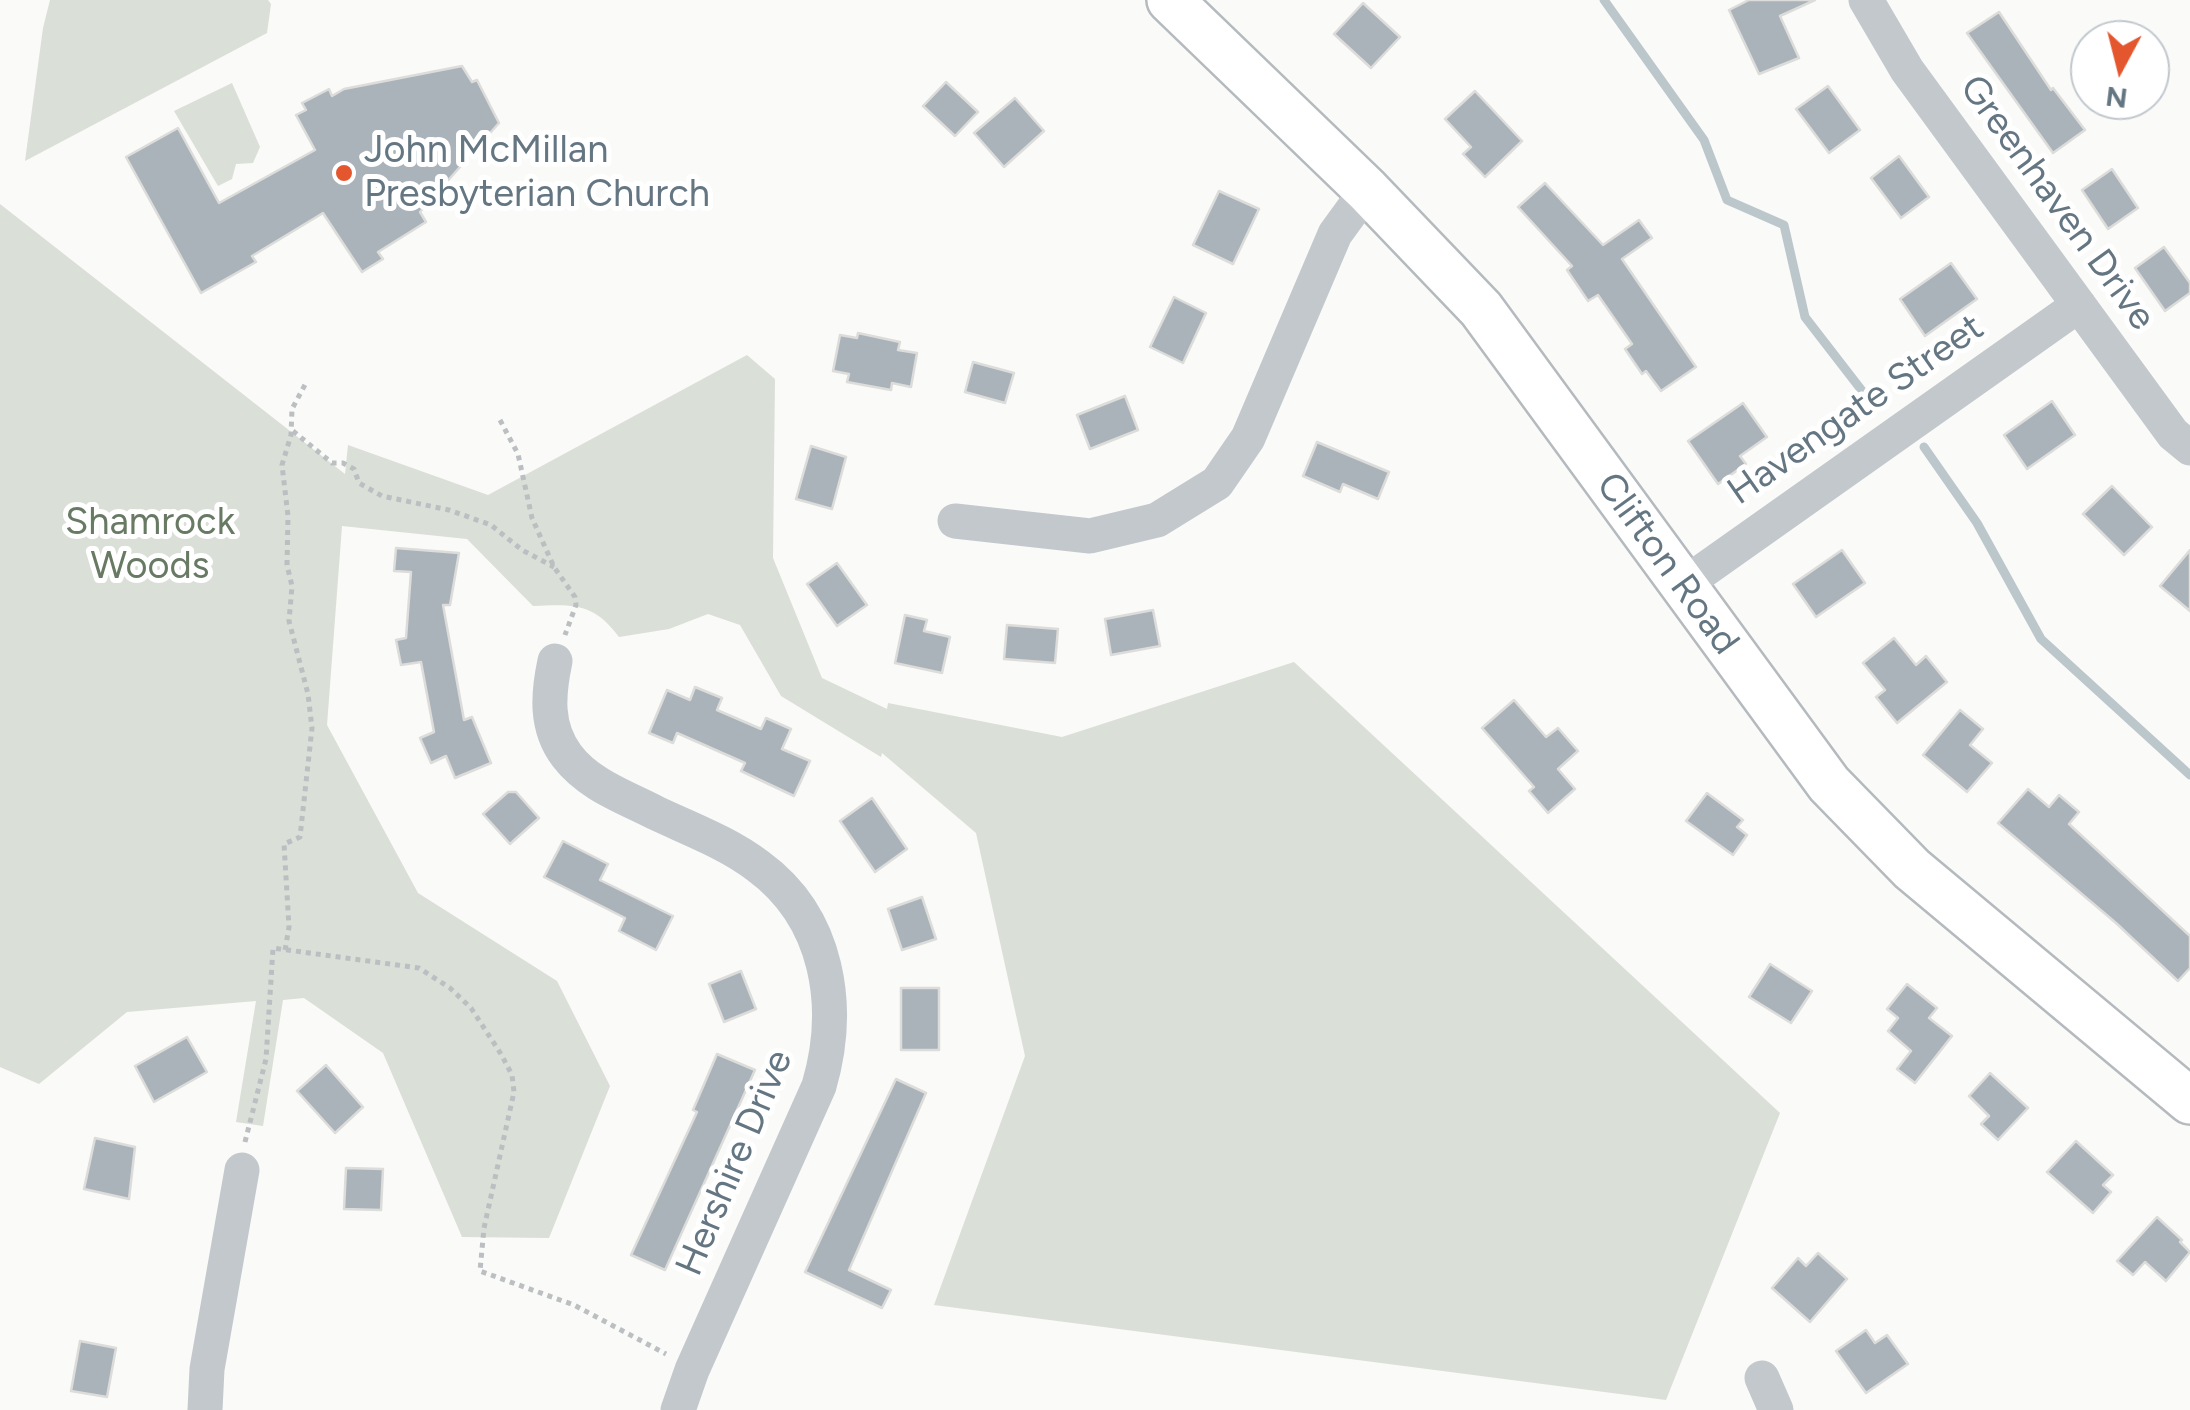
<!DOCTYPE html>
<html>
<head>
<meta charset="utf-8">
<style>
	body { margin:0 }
	#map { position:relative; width:2190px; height:1410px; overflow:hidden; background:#fafaf8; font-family:Figtree,sans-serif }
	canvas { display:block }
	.north { position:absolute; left:2070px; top:20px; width:100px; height:100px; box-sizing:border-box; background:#fff; border:2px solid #c1c8cd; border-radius:50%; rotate:187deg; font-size:28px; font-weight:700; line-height:40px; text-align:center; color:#657683 }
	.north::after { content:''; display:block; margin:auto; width:35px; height:45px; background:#e4572e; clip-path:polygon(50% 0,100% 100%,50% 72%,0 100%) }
</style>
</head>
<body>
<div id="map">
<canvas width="2190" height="1410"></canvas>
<div class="north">N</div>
</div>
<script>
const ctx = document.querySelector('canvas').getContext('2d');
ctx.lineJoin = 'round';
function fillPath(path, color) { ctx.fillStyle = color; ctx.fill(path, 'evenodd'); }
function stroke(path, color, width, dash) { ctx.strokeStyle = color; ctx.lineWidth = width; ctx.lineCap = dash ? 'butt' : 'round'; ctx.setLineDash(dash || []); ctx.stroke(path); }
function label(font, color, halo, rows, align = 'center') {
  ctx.font = font + ' Figtree,sans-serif'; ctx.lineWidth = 10; ctx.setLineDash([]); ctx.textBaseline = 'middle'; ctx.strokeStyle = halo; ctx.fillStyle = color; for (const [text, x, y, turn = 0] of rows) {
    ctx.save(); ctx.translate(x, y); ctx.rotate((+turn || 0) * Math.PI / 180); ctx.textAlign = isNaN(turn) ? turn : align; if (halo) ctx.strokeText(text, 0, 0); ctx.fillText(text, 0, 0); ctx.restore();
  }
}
fillPath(new Path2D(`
	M50,0H268L271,4L267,33L25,161L43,28Z
	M232,83L260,147L253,163L236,164L232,179L218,186L174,111Z
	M0,204L345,474L348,445L488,495L747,355L775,379L773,558L822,678L887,709L888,703L1062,737L1294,662L1780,1113L1666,1400L934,1305L1025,1056L976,833L882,753L881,757L781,696L740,625L708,614L669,629L619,637C594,603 574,604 533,606L467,539L342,526L327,725L418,893L557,981L610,1086L549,1238L462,1237L383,1053L304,998L283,1000L263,1126L236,1122L256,1001L127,1012L39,1084L0,1067Z`), '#dadfd7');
stroke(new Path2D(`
	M1604,0L1704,140L1727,200L1784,225L1805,317L1873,405
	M1924,447L1977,523L2041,639L2190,775`), '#bbc7cb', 9);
const building = new Path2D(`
	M1749,0H1815L1780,16L1799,58L1759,74L1729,10Z
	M1363,3L1400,37L1371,68L1334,34Z
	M1999,12L2051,90L2053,88L2085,130L2053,153L1967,33Z
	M462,66L472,82L477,80L499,123L420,212L426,222L378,252L383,259L362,272L323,213L252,256L256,262L201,293L126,157L178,128L219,203L315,150L296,115L306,110L302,103L329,89L332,96L344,89Z
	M946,82L978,112L955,136L923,106Z
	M1828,86L1860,130L1829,153L1796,109Z
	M1475,91L1522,141L1485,177L1463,154L1471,147L1445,119Z
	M1015,98L1044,131L1004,167L974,133Z
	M1899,156L1929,197L1901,218L1871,178Z
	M2112,169L2138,208L2108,229L2082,190Z
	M1545,183L1603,245L1639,220L1652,238L1622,259L1696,367L1661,391L1646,371L1642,374L1625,349L1632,344L1598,295L1588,301L1567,270L1572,266L1518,207Z
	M1219,191L1259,209L1233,264L1193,245Z
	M2164,247L2190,283V293L2165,311L2135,268Z
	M1951,263L1977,299L1925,336L1900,299Z
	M1174,297L1206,313L1183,363L1150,347Z
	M858,333L900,342L898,350L917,353L911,387L892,383L891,390L847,382L849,374L833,371L840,335L857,338Z
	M973,362L1014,373L1005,403L965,392Z
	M1125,396L1138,430L1090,449L1077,415Z
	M2052,401L2075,435L2027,469L2004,435Z
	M1743,403L1767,437L1740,456L1746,464L1718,484L1688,441Z
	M1317,442L1389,472L1378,499L1343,484L1340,492L1303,476Z
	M811,446L846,457L832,509L796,499Z
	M2112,486L2152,527L2124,555L2083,514Z
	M396,548L459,553L450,605H443L464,720L472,717L491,763L455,778L446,756L431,763L420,738L434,732L421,662L401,665L396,640L406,638L411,572L394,571Z
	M1842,550L1865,583L1816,617L1793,584Z
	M2190,550V611L2160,586Z
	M837,563L867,605L837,626L807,584Z
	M1153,610L1160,646L1111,655L1105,619Z
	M905,615L927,620L924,631L950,637L942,673L895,663Z
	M1007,625L1058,629L1055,663L1004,659Z
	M1894,638L1916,665L1926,656L1947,682L1897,723L1876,697L1885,690L1863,663Z
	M695,687L722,698L717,710L761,729L766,718L791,729L782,749L810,761L794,796L741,771L745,763L677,733L673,743L649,733L667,690L690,700Z
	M1514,700L1546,737L1558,728L1578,751L1558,769L1575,789L1548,813L1529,791L1534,787L1482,728Z
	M1960,710L1983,729L1970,745L1992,763L1967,792L1923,755Z
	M2028,789L2049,807L2059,795L2079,812L2069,824L2190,936V968L2178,981L2116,923L1998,823Z
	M508,792H516L539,818L510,844L483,814Z
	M1707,793L1743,820L1737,827L1747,835L1733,855L1686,821Z
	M872,798L907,849L875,872L840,821Z
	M563,841L608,864L600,880L673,916L656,950L619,931L625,918L544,877Z
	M922,897L936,939L902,950L888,909Z
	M1770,964L1812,991L1791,1023L1749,997Z
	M741,971L756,1009L724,1022L709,984Z
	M1907,984L1937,1008L1929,1018L1952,1036L1915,1083L1897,1069L1911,1051L1888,1031L1898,1018L1887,1009Z
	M901,988H939V1050H901Z
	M187,1037L207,1072L154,1102L135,1066Z
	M717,1054L755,1070L665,1270L631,1255L697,1112L693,1110Z
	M326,1065L363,1107L335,1133L297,1091Z
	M1990,1073L2028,1108L1998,1140L1981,1124L1989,1116L1969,1096Z
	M896,1079L926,1093L849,1270L891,1290L882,1308L805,1272Z
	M95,1138L135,1147L129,1199L84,1189Z
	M2076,1141L2113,1175L2103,1185L2111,1192L2093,1213L2047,1172Z
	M346,1168L383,1169L381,1210L344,1209Z
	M2157,1217L2182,1240L2180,1242L2190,1252L2166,1281L2145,1262L2133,1275L2117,1261Z
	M1818,1253L1847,1279L1810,1322L1772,1288L1798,1258L1806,1266Z
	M1866,1330L1875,1343L1887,1335L1908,1364L1866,1393L1836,1351Z
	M80,1341L116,1348L107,1397L71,1391Z`);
fillPath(building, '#aab3b9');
stroke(building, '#dcdcda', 2.5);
const major = new Path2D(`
	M1170,0L1367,190L1481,309L1829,784L1912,869L2190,1101`);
stroke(major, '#b5babe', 50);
stroke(new Path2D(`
	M500,420L518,454L532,518L554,567L575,597L576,605L565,635
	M293,431L332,463H343L354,469L359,483L382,496L449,510L491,525L522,550L554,567
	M285,950L289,927L284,844L300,837L312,728L308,694L289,621L292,586L287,565L288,516L282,465L291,435L292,409L307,381
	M245,1142L266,1059L273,948L419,968L450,988L471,1008L501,1054L512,1075L514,1092L484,1228L480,1271L574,1305L666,1354`), '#bbbfc2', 5, [5, 5]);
stroke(new Path2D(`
	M1866,0L1907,70L2173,434L2190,448
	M955,521L1090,536L1157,520L1217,483L1248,438L1335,234L1367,190
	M1683,585L2079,305
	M555,661C548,694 545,727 567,756C589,785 625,797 656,813C690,829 728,843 758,866C829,918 842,1007 819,1086L692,1370L678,1410
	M1762,1378L1776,1410
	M205,1410L207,1369L242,1170`), '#c3c8cc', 35);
stroke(major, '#fff', 45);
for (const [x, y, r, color] of [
	[344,173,10,"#e4572e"]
]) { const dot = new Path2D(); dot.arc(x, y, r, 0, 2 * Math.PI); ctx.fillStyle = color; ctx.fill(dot); stroke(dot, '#fff', 4); }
label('38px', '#657683', '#fff', [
	["John McMillan",364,151],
	["Presbyterian Church",364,195]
], 'left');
label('38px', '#657683', '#fff', [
	["Greenhaven Drive",2057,203,54],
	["Havengate Street",1856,410,-35],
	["Clifton Road",1667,564,54],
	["Hershire Drive",735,1163,-67]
]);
label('38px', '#687a64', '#fff', [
	["Shamrock",150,523],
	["Woods",150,567]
]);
</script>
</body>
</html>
